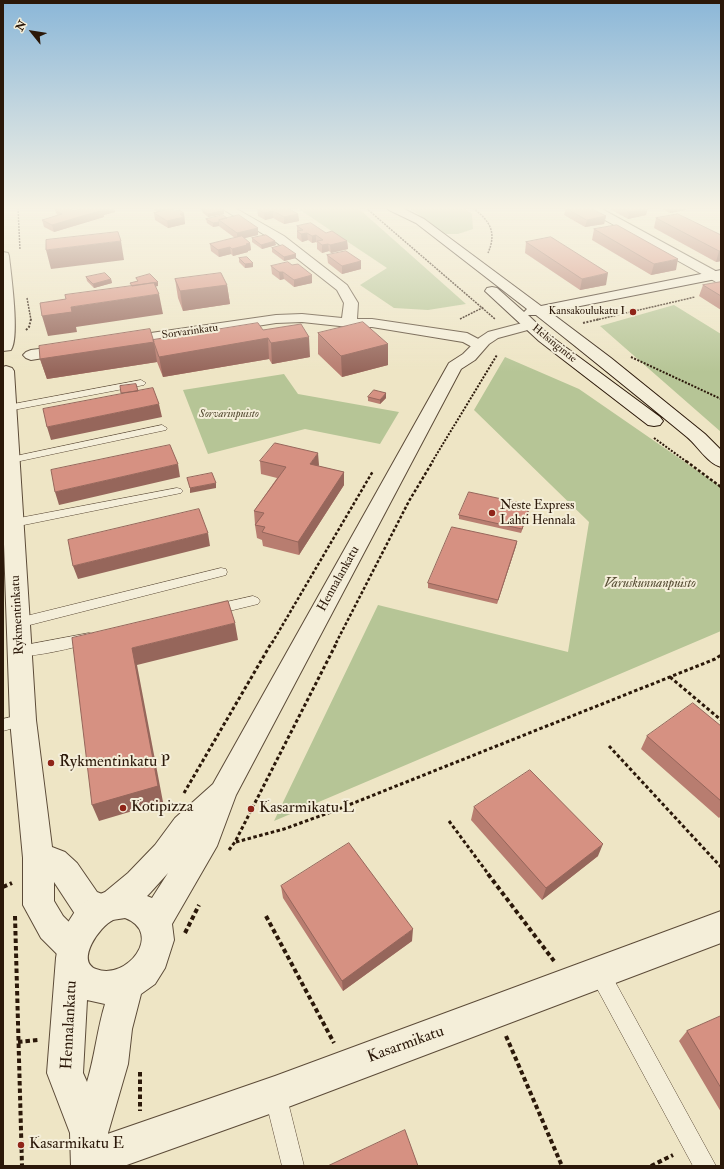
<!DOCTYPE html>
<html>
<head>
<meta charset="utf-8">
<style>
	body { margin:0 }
	#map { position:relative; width:724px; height:1169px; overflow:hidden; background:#eee5c5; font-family:"IM FELL Double Pica",serif }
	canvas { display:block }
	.frame { position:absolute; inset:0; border:4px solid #2b1809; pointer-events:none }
	.north { position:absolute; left:12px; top:12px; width:40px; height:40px; -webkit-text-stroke:3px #f4eed9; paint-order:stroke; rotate:300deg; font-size:11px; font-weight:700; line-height:16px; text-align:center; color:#2b1809 }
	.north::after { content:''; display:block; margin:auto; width:14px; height:18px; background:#2b1809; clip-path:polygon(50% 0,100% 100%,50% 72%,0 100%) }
</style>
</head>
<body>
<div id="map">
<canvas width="724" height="1169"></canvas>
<div class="frame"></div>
<div class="north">N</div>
</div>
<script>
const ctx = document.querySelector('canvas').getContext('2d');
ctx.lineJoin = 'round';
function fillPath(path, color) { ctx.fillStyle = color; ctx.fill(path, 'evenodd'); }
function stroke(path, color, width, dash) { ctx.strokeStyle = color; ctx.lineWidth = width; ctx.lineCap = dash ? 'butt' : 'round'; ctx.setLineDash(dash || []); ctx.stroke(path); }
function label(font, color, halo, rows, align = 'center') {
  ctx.font = font + ' "IM FELL Double Pica",serif'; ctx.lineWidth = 4; ctx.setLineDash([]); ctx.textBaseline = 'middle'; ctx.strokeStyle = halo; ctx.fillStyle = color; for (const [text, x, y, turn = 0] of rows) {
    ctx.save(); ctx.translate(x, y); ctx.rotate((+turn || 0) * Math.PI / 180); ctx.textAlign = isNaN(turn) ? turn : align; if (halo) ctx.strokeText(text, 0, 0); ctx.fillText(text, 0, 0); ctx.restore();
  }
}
fillPath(new Path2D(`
	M297,208H358L466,304L428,310L394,308L360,285L387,268Z
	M409,208H464L472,214L473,229L458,234H446Z
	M674,305L721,334V432L600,326Z
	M505,357L579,389L721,487V631L274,821L378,605L568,652L589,522L474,410Z
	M284,374L298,394L399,412L380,444L305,429L208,454L183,390Z`), '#b6c596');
const service = new Path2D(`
	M141,380L146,383L144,385L8,411L3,408L8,405Z
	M162,425L167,428L166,430L11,463L6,460L11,457Z
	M177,488L181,489L183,491L181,493L14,527L10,526L8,523L10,520L14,519Z
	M221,568L226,569L227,572L226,575L18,628L13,627L11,623L13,619L18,618Z
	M253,596L258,598L260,601L258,604L213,615L208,613L206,610L208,607L213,605Z
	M89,633L94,634L96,638L94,642C77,647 30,659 15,655L13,651L15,647Z
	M23,714L28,716L31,720L28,724L3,731V719Z
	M600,964L607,967L716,1166H693L593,981L590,974L593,967Z
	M275,1083L283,1086L286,1094L304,1166H282L264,1094L267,1086Z`);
const minor = new Path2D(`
	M221,208H235L284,236L347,285L358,303L357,319H372L467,333L484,342L487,345L484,348L479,350L474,348L463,342L372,327H349L302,322L276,323L123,347L118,345L115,342L118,339L123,337L276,315L302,314L342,318L344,303L337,290L276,242Z
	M585,208H600L721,274V283L716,282L587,210Z
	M3,252L8,253L9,256C11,274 20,338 11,350L3,351Z
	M70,345L75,347L78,350L75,353L31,360L26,358L23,355L26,352L31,350Z
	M6,366L12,368L14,371L36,720L52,847L65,852L77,863L97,892L112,898L117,909L112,920L101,924L75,914L54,882V901L63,916L84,937L89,948L84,959L73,964L62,959L41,938L23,905V858L10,720L3,515V367Z
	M721,911V943L275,1112L124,1166H74L71,1159L76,1145L90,1140L275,1076Z`);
const tertiary = new Path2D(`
	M530,321L535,322L537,325L535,328L498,338L489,344L475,360L461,369L236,795L217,846L172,924L174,940L165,968L155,984L141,994L132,1029L128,1064L108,1133L109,1166H71L70,1133L47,1073L56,958L58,946L67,924L74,913L82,904L91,898L105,892L128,873L155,845L175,818L213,784L449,363L463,354L479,338L488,332ZM168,873L152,898L147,896L150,893ZM125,918C164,933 127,981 96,969C75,961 100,926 113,920C116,919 121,919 125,918ZM87,1000L105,1004C97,1030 95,1056 87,1082L83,1073Z`);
const secondary = new Path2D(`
	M387,208H402L424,219L541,306L721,270V278L550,312L611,358L705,434L721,450V467C707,463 698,446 687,437C637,396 587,355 536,315H528L549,335L660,417L663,421L660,425L654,426L648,425L539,341L485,291L487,288L492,287L497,288L524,312L527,309L416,223L389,210Z`);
stroke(service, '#5c4b38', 1);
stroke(minor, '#5c4b38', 2);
stroke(tertiary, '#5c4b38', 2);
stroke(secondary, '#2b1809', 2);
stroke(new Path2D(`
	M18,208L20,250
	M366,208L495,319
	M473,208C490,221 497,232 488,253
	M27,298L31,320
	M460,319L484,307
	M596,320L695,297`), '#2b1809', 1.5, [2, 1]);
stroke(new Path2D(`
	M583,323L600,319
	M26,330L29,327L31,319
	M631,357L721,399
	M654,438L687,462
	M432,462L497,355`), '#2b1809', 2, [2, 1.5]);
stroke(new Path2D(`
	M686,461L721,487
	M272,643L373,471
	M336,643L409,501L433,461`), '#2b1809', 2.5, [3, 2]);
stroke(new Path2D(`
	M670,677L721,720
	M609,746L721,867
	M184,793L272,642
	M449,821L489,875
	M236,842L284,829L331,812L715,659L721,655
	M229,850L235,842L337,642`), '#2b1809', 3, [3.5, 2.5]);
stroke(new Path2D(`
	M488,874L554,961
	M3,887L12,883
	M15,916L22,1166
	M266,916L334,1043
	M185,933L199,905
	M506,1036L562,1166
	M18,1042L38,1040
	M140,1072V1111
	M651,1166L673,1155`), '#2b1809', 4, [4.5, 3]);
fillPath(service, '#f4eed9');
fillPath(minor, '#f4eed9');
fillPath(tertiary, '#f4eed9');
fillPath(secondary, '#f4eed9');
fillPath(new Path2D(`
	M78,208H114L115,212L104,215V217L54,232L44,227L42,220L57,215L55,210L74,211L78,209Z
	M151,208H168V210L184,213L185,224L168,228L155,220L154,213L157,212Z
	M566,208L606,216L604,224L585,227L564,215Z
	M608,208H648L646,215L628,219Z
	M660,208H687L686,210L670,213Z
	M257,209L293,211L298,214L299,221L284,224L273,218L265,220L258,216Z
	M202,210L224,214L208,217L203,213Z
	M227,218L258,228V235L244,238L250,243L251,250L248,251V252L233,256L231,254L219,257L211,251L210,244L235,238L220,227L219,226L213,227L207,223L206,219Z
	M656,218L721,235V261L716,262L654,228Z
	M297,226L326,233L347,241L348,249L331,253L329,251L322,253L317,249V243L316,242L312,243L308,240L302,242L297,238Z
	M594,229L676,270L651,275L592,240Z
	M252,238L276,245L262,249L252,242Z
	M526,242L606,285L580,290L525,253Z
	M272,248L296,254V258L284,261L272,252Z
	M327,255L361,261V269L342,274L328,263Z
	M239,258L253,267L245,268L239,262Z
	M292,265L312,275V283L294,287L284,279L280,280L272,274L271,266Z
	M86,277L111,279L112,283L94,288L87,281Z
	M175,279L227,285L230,304L183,311L178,298Z
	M721,282V310L699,296L703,285Z
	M263,330L310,357L272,364L269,359L163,377L157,362L47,379L40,359L153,340Z
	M318,333L388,344V365L342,377L318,354Z
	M368,397L386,398L380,404L368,401Z
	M260,461L319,465L318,466L344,472V485L299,555L263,546L262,540L257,538L255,525L256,524H255L254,511L277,478L261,474Z
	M529,510L521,533L459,519V515Z
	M517,541L516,546L497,604L428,588V583Z
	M721,726V816L719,818L641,749L647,736Z
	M474,807L598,856L542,900L471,820Z
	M281,886L412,941L343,991L283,898Z
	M721,1016V1112L679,1041L687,1031Z`), '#b87d70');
fillPath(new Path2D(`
	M103,208H114L115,212L104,215V217L54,232L52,225Z
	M164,208H168V211L158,213V210Z
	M648,208L646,215L628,219L629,212Z
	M678,208H687L686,210L670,213V210Z
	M224,210V214L208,217V214Z
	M273,211V218L265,220L264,213Z
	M184,213L185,224L168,228L167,221L180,214Z
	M298,214L299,221L284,224V217Z
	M606,216L604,224L585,227L587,220Z
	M219,222V226L213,227V223Z
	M258,228V235L237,240V233Z
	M307,233L308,240L302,242L301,234Z
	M316,235V242L312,243V236Z
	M121,241L124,260L51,269L46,250Z
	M275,241L276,245L262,249L261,245Z
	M347,241L348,249L331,253L330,245Z
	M250,243L251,250L248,251V252L233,256L232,249Z
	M328,244L329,251L322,253V245Z
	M230,247L231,254L219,257L218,250Z
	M719,251H721V261L716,262Z
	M296,254V258L284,261V257Z
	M678,259L676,270L651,275L654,264Z
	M361,261V269L342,274V266Z
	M253,263V267L245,268V264Z
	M279,272H283L284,279L280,280Z
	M608,273L606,285L580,290L582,279Z
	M312,275V283L294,287V280Z
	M111,279L112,283L94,288L93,284Z
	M158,282V286L135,292L134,288Z
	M227,285L230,304L183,311L180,291Z
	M159,294L163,314L76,327L77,332L48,336L42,316L71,307Z
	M309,337L310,357L272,364L271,343Z
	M268,338L269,359L163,377L159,357Z
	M154,342L157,362L47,379L40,359Z
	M388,344V365L342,377L341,356Z
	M386,393V398L380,404V400Z
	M159,404L162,417L51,440L47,427Z
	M318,453L319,465L310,477V464Z
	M178,464L180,477L59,505L55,492Z
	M344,472V485L299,555L298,542Z
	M216,483V488L190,493V488Z
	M530,505L529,510L521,533L522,529Z
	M208,533L210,546L78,579L73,566Z
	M517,541L516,546L497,604L498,600Z
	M235,623L238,640L137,665L163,802L99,821L92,805L132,648Z
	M603,844L598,856L542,900L546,888Z
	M413,929L412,941L343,991L342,981Z`), '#96665b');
const building = new Path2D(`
	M64,208H69L74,211L83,208H103L100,209L103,210L52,225L42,220L62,214L55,210Z
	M156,208H164L158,210Z
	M210,208H221L224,210L208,214L202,210Z
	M260,208H288L298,214L284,217L273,211L264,213L257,209Z
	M566,208H590L606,216L587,220Z
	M622,208H648L629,212Z
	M668,208H678L670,210Z
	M171,209L175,211L179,210L184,213L180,214L184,217L167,221L154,213Z
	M678,214L721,235V251H719L656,218Z
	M223,215L227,218L219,220V222L213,223L206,219Z
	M239,215L258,228L237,233L219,220Z
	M311,223L326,233L332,231L347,241L330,245L328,244L322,245L317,241L323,240L316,235L312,236L307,233L301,234L297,231L303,230L297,226Z
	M617,225L678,259L654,264L594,229Z
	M118,232L121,241L46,250V240Z
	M266,235L275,241L261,245L252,238Z
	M242,236L250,243L246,244L247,245L232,249L230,247L218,250L210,244Z
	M551,237L608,273L582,279L526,242Z
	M283,245L296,254L284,257L272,248Z
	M346,251L361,261L342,266L327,255Z
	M247,257L253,263L245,264L239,258Z
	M288,262L292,265L298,264L312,275L294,280L283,272H279L271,266Z
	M105,273L111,279L93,284L86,277Z
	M221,273L227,285L180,291L175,279Z
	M150,274L158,282L132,286L130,283L138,281L136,278Z
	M721,282V296L703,285Z
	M154,283L159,294L71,307L72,312L42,316L40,303L66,299L65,295Z
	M363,322L388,344L341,356L318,333Z
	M258,323L263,330L301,324L309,337L271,343L268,338L159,357L153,340Z
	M150,329L154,342L40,359L39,346Z
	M136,384L138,391L121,393L120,386Z
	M153,388L159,404L47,427L43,409Z
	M374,390L386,393L380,400L368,397Z
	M275,443L318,453L310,464L344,472L298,542L262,532L265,527L255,525L264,513L254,511L286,467L260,461Z
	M170,445L178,464L55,492L51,470Z
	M212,473L216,483L190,488L187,478Z
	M469,492L530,505L522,529L459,515Z
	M199,509L208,533L73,566L68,540Z
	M452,527L517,541L498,600L428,583Z
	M228,601L235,623L132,648L158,786L92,805L72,638Z
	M693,703L721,726V801L647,736Z
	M530,770L603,844L546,888L474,807Z
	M349,843L413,929L342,981L281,886Z
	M721,1016V1088L687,1031Z
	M405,1130L418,1166H328Z`);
fillPath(building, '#d69182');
stroke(building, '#96665b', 1);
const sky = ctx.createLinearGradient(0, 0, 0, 372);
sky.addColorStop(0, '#8bb7d8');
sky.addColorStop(0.56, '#f7f3e5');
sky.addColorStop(1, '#f7f3e500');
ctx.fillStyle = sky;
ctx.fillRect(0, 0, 724, 372);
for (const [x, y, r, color] of [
	[633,312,4,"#8f2418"],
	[492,513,4,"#8f2418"],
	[51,763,4,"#8f2418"],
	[123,808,4,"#8f2418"],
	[251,809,4,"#8f2418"],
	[21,1145,4,"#8f2418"]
]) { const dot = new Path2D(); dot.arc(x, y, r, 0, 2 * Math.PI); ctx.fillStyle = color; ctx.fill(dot); stroke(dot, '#f4eed9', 1.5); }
label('11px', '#2b1809', '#f4eed9', [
	["Kansakoulukatu I",625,312]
], 'right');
label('11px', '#2b1809', '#f4eed9', [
	["Sorvarinkatu",190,332,-8],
	["Helsingintie",554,344,39]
]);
label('italic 11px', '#554c33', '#f4eed9', [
	["Sorvarinpuisto",229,415]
]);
label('13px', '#2b1809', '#f4eed9', [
	["Neste Express",500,506],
	["Lahti Hennala",500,521]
], 'left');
label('13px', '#2b1809', '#f4eed9', [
	["Hennalankatu",339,579,-61],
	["Rykmentinkatu",18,615,-93]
]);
label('italic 13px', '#554c33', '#f4eed9', [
	["Varuskunnanpuisto",650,584]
]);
label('16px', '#2b1809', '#f4eed9', [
	["Rykmentinkatu P",59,763],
	["Kotipizza",131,808],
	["Kasarmikatu L",259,809],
	["Kasarmikatu E",29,1145]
], 'left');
label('16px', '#2b1809', '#f4eed9', [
	["Hennalankatu",70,1025,-87],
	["Kasarmikatu",406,1045,-20]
]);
</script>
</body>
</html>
